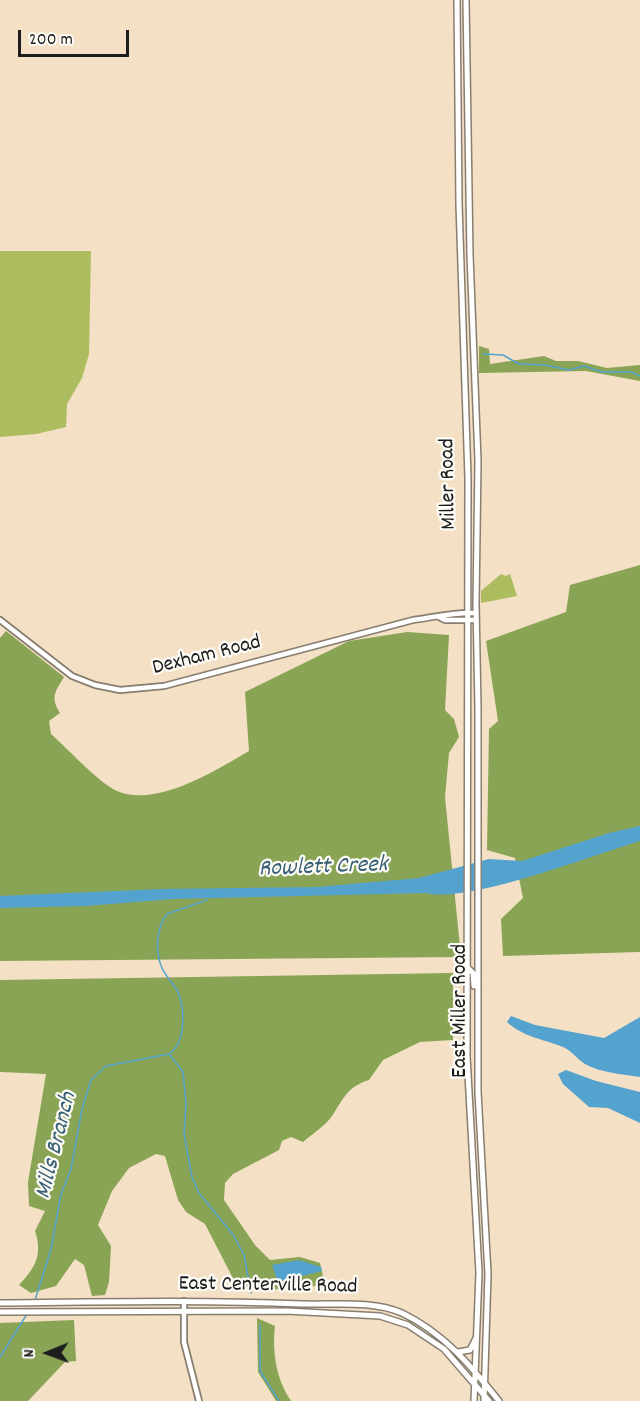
<!DOCTYPE html>
<html>
<head>
<meta charset="utf-8">
<style>
	body { margin:0 }
	#map { position:relative; width:640px; height:1401px; overflow:hidden; background:#f3e0c5; font-family:Dekko,sans-serif }
	canvas { display:block }
	.north { position:absolute; left:18px; top:1323px; width:60px; height:60px; -webkit-text-stroke:4px #fdfcf7; paint-order:stroke; rotate:269deg; font-size:16px; font-weight:700; line-height:24px; text-align:center; color:#1c1c1c }
	.north::after { content:''; display:block; margin:auto; width:21px; height:27px; background:#1c1c1c; clip-path:polygon(50% 0,100% 100%,50% 72%,0 100%) }
	.scale { position:absolute; left:18px; top:30px; width:111px; height:27px; box-sizing:border-box; border:3px solid #1c1c1c; border-top:0; padding-left:8px; font-size:18px; line-height:21px; white-space:nowrap; color:#1c1c1c; -webkit-text-stroke:4px #fdfcf7; paint-order:stroke }
</style>
</head>
<body>
<div id="map">
<canvas width="640" height="1401"></canvas>
<div class="north">N</div>
<div class="scale">200 m</div>
</div>
<script>
const ctx = document.querySelector('canvas').getContext('2d');
ctx.lineJoin = 'round';
function fillPath(path, color) { ctx.fillStyle = color; ctx.fill(path, 'evenodd'); }
function stroke(path, color, width, dash) { ctx.strokeStyle = color; ctx.lineWidth = width; ctx.lineCap = dash ? 'butt' : 'round'; ctx.setLineDash(dash || []); ctx.stroke(path); }
function label(font, color, halo, rows, align = 'center') {
  ctx.font = font + ' Dekko,sans-serif'; ctx.lineWidth = 4.5; ctx.setLineDash([]); ctx.textBaseline = 'middle'; ctx.strokeStyle = halo; ctx.fillStyle = color; for (const [text, x, y, turn = 0] of rows) {
    ctx.save(); ctx.translate(x, y); ctx.rotate((+turn || 0) * Math.PI / 180); ctx.textAlign = isNaN(turn) ? turn : align; if (halo) ctx.strokeText(text, 0, 0); ctx.fillText(text, 0, 0); ctx.restore();
  }
}
fillPath(new Path2D(`
	M0,251H91L89,354L82,378L67,404L66,427L36,434L0,437Z
	M501,574L506,576L510,574L517,596L481,603V591Z`), '#acbc5e');
fillPath(new Path2D(`
	M479,346L489,349L490,364L544,356L556,361H578L607,368L640,365V381L586,371L479,373Z
	M640,565V952L503,956L501,919L523,898L515,858L487,850L489,729L498,721L486,641L566,612L570,585Z
	M6,631L64,677C55,692 50,697 60,713L49,721L51,734C67,748 99,783 117,791C157,808 216,770 249,751L245,692L349,641L407,632L449,635L445,710L454,719L459,737L449,753L445,797L461,957L0,961V638Z
	M453,973V1040L420,1042L383,1060L369,1080C347,1087 344,1098 332,1116C325,1126 312,1134 303,1142L291,1137L282,1141L279,1150L233,1174L225,1183L224,1200L255,1245L270,1260L300,1257L320,1263L325,1285L267,1290L238,1288L205,1224L186,1212L178,1200L165,1156L156,1154L129,1168L112,1191L98,1225L111,1246L109,1282L105,1295L92,1296L84,1265L75,1259L56,1286L31,1293L19,1285C35,1268 43,1255 35,1231L45,1211L29,1206L28,1182L46,1074L0,1072V980Z
	M257,1318L275,1326C272,1351 276,1379 291,1401H276L258,1372Z
	M74,1320L76,1361L65,1362L28,1401H0V1323Z`), '#89a455');
fillPath(new Path2D(`
	M640,826V841C593,855 467,904 426,893L174,899L85,906L0,908V896L161,889L317,887L419,878L489,859L522,861L609,833Z
	M511,1016L535,1025L604,1038L640,1017V1077C622,1074 601,1073 585,1064C577,1059 571,1050 563,1047C543,1039 523,1037 507,1022Z
	M566,1070L596,1081L640,1092V1123L608,1108L589,1107L563,1084L558,1074Z
	M299,1260L321,1267L322,1271L278,1282L272,1265Z`), '#54a3ce');
stroke(new Path2D(`
	M483,354L503,355L519,364L545,365L569,370L584,366L602,372H631L640,376
	M170,1055L183,1072L186,1104L184,1134L192,1177L199,1193L234,1236L244,1255L251,1293
	M35,1300L51,1249L61,1194L71,1169L82,1109L91,1080L106,1066L169,1054C186,1043 185,1009 178,992C174,984 166,977 162,968C155,952 156,928 167,914L207,900
	M260,1325V1371L279,1401
	M0,1357L27,1314`), '#54a3ce', 1.5);
const tertiary = new Path2D(`
	M439,617L445,620H476
	M0,620L72,676L95,685L120,690L164,686L413,620C435,617 453,612 476,613
	M184,1301V1342L199,1401`);
const secondary = new Path2D(`
	M457,0L459,204L468,478L467,1056L479,1273L474,1401
	M466,0L470,255L478,461L476,604L478,708V1092L488,1274L484,1401
	M468,968L473,973L474,986
	M0,1303C101,1302 201,1300 302,1304C333,1305 373,1300 402,1313C444,1333 471,1366 499,1401
	M0,1312L287,1311L380,1316L408,1325L444,1349L489,1401
	M458,1352L470,1350L476,1338`);
stroke(tertiary, '#887e70', 8);
stroke(secondary, '#887e70', 8);
stroke(tertiary, '#fff', 4.5);
stroke(secondary, '#fff', 5);
label('22px', '#1c1c1c', '#fdfcf7', [
	["Miller Road",450,484,-91],
	["Dexham Road",207,657,-14],
	["East Miller Road",462,1011,-90],
	["East Centerville Road",268,1287,1]
]);
label('italic 24px', '#386075', '#fdfcf7', [
	["Rowlett Creek",323,869,-2],
	["Mills Branch",58,1146,-76]
]);
</script>
</body>
</html>
